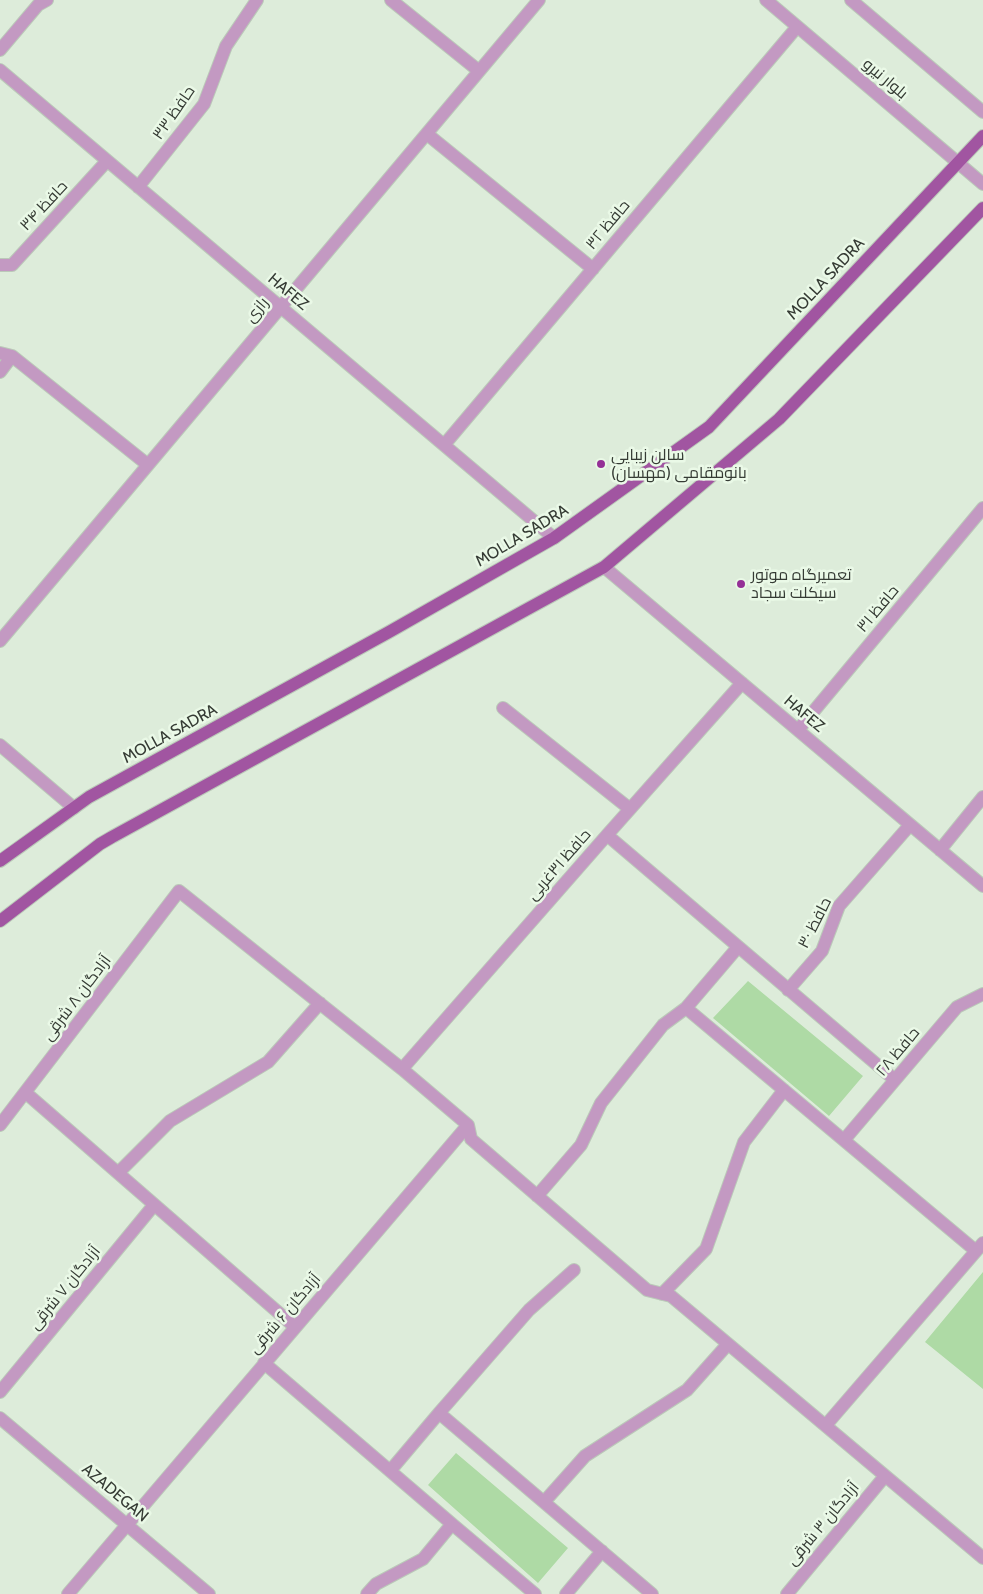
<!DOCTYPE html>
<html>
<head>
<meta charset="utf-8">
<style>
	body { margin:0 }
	canvas { display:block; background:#ddecda }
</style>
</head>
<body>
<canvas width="983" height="1594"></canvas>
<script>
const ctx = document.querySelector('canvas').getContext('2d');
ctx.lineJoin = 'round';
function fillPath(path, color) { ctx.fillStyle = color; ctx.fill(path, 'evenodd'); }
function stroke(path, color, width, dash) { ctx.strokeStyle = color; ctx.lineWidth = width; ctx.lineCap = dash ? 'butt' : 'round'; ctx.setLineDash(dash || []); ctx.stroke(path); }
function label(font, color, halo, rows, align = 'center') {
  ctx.font = font + ' Cabin,Cairo,sans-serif'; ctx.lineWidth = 5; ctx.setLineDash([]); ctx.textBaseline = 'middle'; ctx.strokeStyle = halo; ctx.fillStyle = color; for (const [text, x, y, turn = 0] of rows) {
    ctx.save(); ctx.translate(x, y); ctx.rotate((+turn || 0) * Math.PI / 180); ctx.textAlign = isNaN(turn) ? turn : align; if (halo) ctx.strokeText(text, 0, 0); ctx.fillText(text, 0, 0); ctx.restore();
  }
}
fillPath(new Path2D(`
	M748,981L863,1076L829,1116L713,1018Z
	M983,1272V1389L925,1342Z
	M456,1453L568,1548L538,1583L428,1485Z`), '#aedaa5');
const minor = new Path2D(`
	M391,0L479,71
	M766,0L983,184
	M851,0L983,112
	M0,50L38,5L47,0
	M0,70L554,538
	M427,134L593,269
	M138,187L204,104L226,46L257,0
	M0,265H12L107,161
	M0,353L12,356L148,465
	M0,372L12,356
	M444,445L797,27
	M604,567L983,886
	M0,641L539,0
	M503,708L630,809
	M798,730L983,508
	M0,745L74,808
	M607,835L895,1080
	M940,850L983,797
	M788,990L822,951L839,906L910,825
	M686,1008L976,1251
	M402,1069L607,835L742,683
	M26,1093L295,1327
	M0,1125L179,891L402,1069L468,1125L471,1139L647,1290L671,1296L983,1558
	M844,1140L957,1007L983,994
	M118,1173L170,1121L268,1062L320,1003
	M537,1196L581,1145L601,1103L663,1025L686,1008L738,947
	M574,1270L529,1310L439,1413L652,1594
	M662,1294L706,1249L744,1142L784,1090
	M264,1363L452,1524
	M0,1392L154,1205
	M0,1418L209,1594
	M826,1425L983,1243
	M390,1471L439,1413
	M544,1502L585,1456L687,1390L728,1344
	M68,1594L468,1125
	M367,1594L376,1584L423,1559L452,1524L535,1594
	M566,1594L602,1551
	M787,1594L885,1476`);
const major = new Path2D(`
	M0,861L89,797L389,632L554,538L709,427L983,136
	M0,921L100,844L112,837L604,567L779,419L983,208`);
stroke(minor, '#bbc9b9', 14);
stroke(major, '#bbc9b9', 14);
stroke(minor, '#c399c2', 12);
stroke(major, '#a155a1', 12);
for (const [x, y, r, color] of [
	[601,464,5,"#943096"],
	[741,584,5,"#943096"]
]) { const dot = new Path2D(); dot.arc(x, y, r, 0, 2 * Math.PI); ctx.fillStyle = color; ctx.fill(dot); stroke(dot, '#eaf9e7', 2); }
label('16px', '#353b34', '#eaf9e7', [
	["بلوار نیرو",885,79,40],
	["حافظ ۳۳",174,113,-55],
	["حافظ ۳۴",44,206,-47],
	["حافظ ۳۲",608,225,-50],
	["MOLLA SADRA",826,279,-47],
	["HAFEZ",288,292,40],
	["رازی",257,310,-50],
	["MOLLA SADRA",522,536,-31],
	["حافظ ۳۱",878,609,-50],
	["HAFEZ",804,714,40],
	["MOLLA SADRA",170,734,-29],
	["حافظ ۳۱غربی",559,865,-49],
	["حافظ ۳۰",815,923,-63],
	["آزادگان ۸ شرقی",77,998,-53],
	["حافظ ۲۸",898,1052,-50],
	["آزادگان ۷ شرقی",65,1288,-51],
	["آزادگان ۶ شرقی",285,1314,-49],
	["AZADEGAN",115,1493,40],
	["آزادگان ۳ شرقی",823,1524,-50]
]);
label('16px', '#353b34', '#eaf9e7', [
	["سالن زیبایی",611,455],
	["بانومقامی (مهسان)",611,473],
	["تعمیرگاه موتور",751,575],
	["سیکلت سجاد",751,593]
], 'left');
</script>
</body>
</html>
